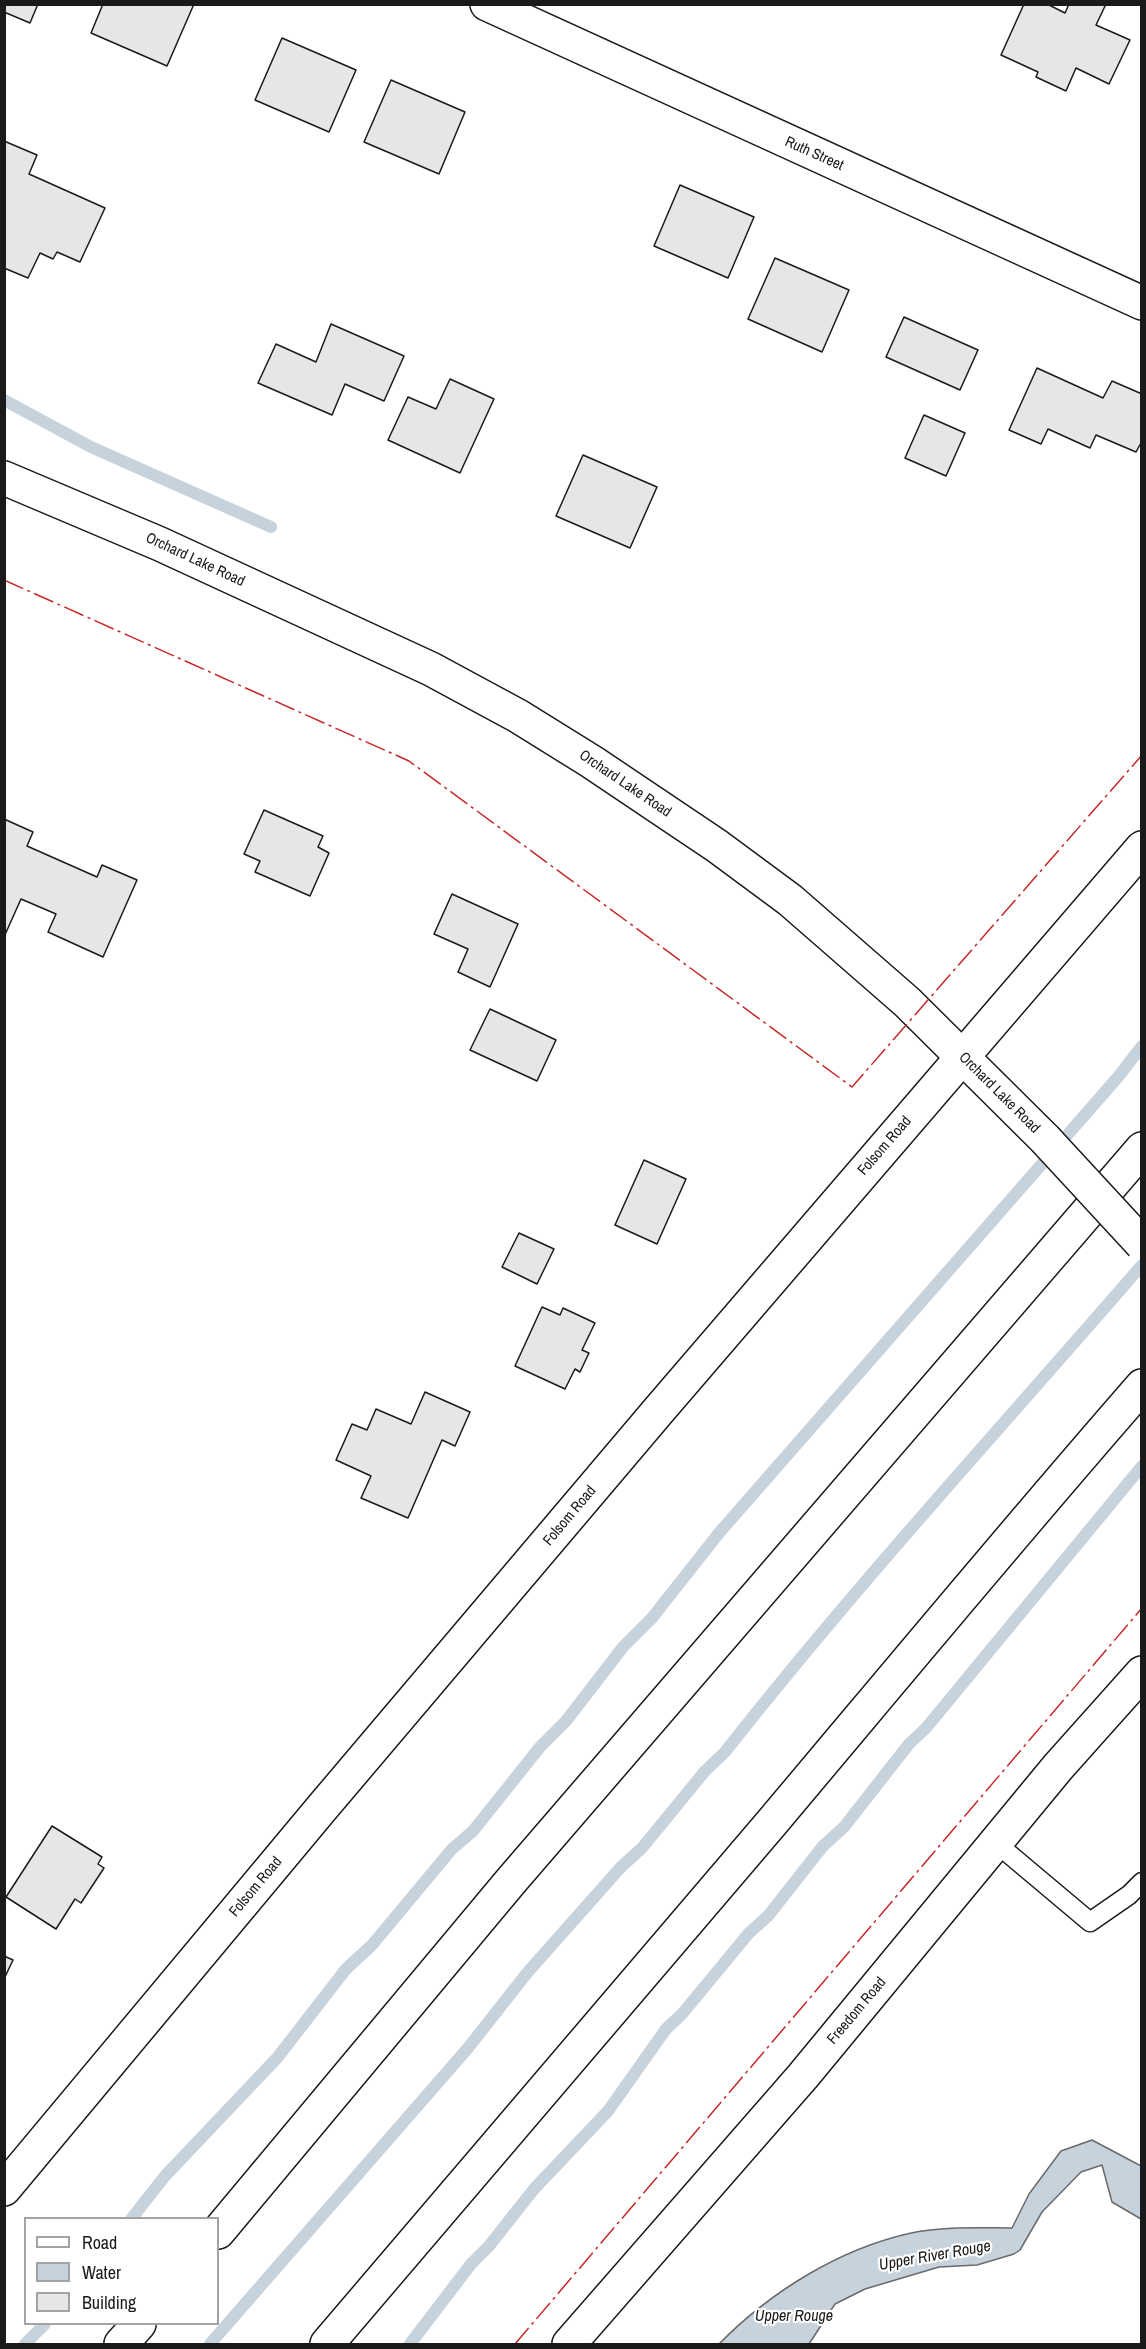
<!DOCTYPE html>
<html>
<head>
<meta charset="utf-8">
<style>
	body { margin:0 }
	#map { position:relative; width:1146px; height:2349px; overflow:hidden; background:#fff; font-family:"Archivo Narrow",sans-serif }
	canvas { display:block }
	.frame { position:absolute; inset:0; border:6px solid #1a1a1a; pointer-events:none }
	.legend { position:absolute; left:24px; top:2217px; width:195px; height:108px; box-sizing:border-box; background:#fff; border:2px solid #a3a3a3; margin:0; padding:8px 10px; list-style:none; font-size:18px; color:#1a1a1a }
	.legend li { display:flex; align-items:center; gap:12px; height:30px }
	.legend b { width:30px; border:2px solid #a3a3a3 }
</style>
</head>
<body>
<div id="map">
<canvas width="1146" height="2349"></canvas>
<div class="frame"></div>
<ul class="legend">
<li><b style="height:8px;background:#fff"></b>Road</li>
<li><b style="height:16px;background:#c6d2dc"></b>Water</li>
<li><b style="height:16px;background:#e6e6e6"></b>Building</li>
</ul>
</div>
<script>
const ctx = document.querySelector('canvas').getContext('2d');
ctx.lineJoin = 'round';
function fillPath(path, color) { ctx.fillStyle = color; ctx.fill(path, 'evenodd'); }
function stroke(path, color, width, dash) { ctx.strokeStyle = color; ctx.lineWidth = width; ctx.lineCap = dash ? 'butt' : 'round'; ctx.setLineDash(dash || []); ctx.stroke(path); }
function label(font, color, halo, rows, align = 'center') {
  ctx.font = font + ' "Archivo Narrow",sans-serif'; ctx.lineWidth = 4.5; ctx.setLineDash([]); ctx.textBaseline = 'middle'; ctx.strokeStyle = halo; ctx.fillStyle = color; for (const [text, x, y, turn = 0] of rows) {
    ctx.save(); ctx.translate(x, y); ctx.rotate((+turn || 0) * Math.PI / 180); ctx.textAlign = isNaN(turn) ? turn : align; if (halo) ctx.strokeText(text, 0, 0); ctx.fillText(text, 0, 0); ctx.restore();
  }
}
const water = new Path2D(`
	M1092,2140L1141,2166V2219L1112,2202L1102,2165L1081,2172L1042,2212L1020,2250L1014,2254L977,2265L939,2267L865,2289L835,2304L809,2344H719C770,2292 839,2249 911,2233C944,2226 979,2228 1012,2228L1029,2194L1061,2151Z`);
fillPath(water, '#c6d2dc');
stroke(water, '#6a6a6a', 1.5);
stroke(new Path2D(`
	M4,400L91,447L271,527
	M132,2218L165,2176L277,2058L346,1969L372,1945L452,1849L473,1831L540,1747L566,1721L623,1647L652,1618L719,1533L1118,1077L1142,1046
	M25,2344L45,2324
	M210,2344L468,2048L527,1973L621,1867L642,1848L705,1771L725,1752C857,1584 1002,1427 1142,1265
	M410,2344L471,2264L489,2246L534,2189L608,2111L666,2029L682,2014L749,1933L768,1916L823,1846L844,1827L909,1744L926,1728L1142,1466`), '#c6d2dc', 12);
const building = new Path2D(`
	M4,4H38L30,23L4,12Z
	M103,4H194L167,66L91,33Z
	M1024,4H1047L1065,13L1069,4H1106L1096,25L1130,40L1109,84L1076,68L1066,91L1036,77L1038,72L1001,55Z
	M282,38L356,70L329,132L255,100Z
	M391,80L465,112L439,174L364,142Z
	M4,141L37,155L29,174L105,208L80,262L57,252L53,259L40,253L28,278L4,268Z
	M680,185L754,217L728,278L654,246Z
	M775,258L849,290L822,352L748,319Z
	M904,317L978,350L960,390L886,357Z
	M331,324L404,356L384,401L345,384L332,415L258,383L276,344L316,362Z
	M1037,368L1103,398L1112,381L1142,394V441L1136,452L1096,435L1090,448L1048,429L1041,444L1009,430Z
	M450,379L494,399L460,473L388,440L408,397L436,409Z
	M924,415L965,433L946,476L905,458Z
	M583,455L657,487L630,548L556,516Z
	M264,810L323,836L318,847L329,853L310,896L255,872L260,861L244,854Z
	M4,819L33,832L27,846L97,877L102,865L137,880L103,957L48,932L56,914L21,899L4,937Z
	M452,894L518,924L490,987L458,972L468,949L434,934Z
	M490,1009L556,1040L537,1081L470,1050Z
	M644,1160L686,1179L657,1244L615,1225Z
	M519,1233L554,1249L537,1284L502,1267Z
	M542,1307L560,1315L563,1308L595,1323L582,1350L589,1353L580,1372L575,1369L565,1389L515,1366Z
	M425,1392L470,1412L455,1446L442,1440L408,1518L361,1498L371,1476L336,1460L352,1424L367,1430L376,1409L411,1424Z
	M52,1826L102,1857L98,1864L104,1868L81,1903L75,1899L56,1929L6,1897Z
	M4,1956L13,1960L4,1979Z`);
fillPath(building, '#e6e6e6');
stroke(building, '#1a1a1a', 1.5);
const service = new Path2D(`
	M996,1843L1090,1922L1129,1895L1142,1882`);
const minor = new Path2D(`
	M487,4L1142,303`);
const tertiary = new Path2D(`
	M4,2189L321,1809L659,1410L1142,848
	M569,2344L803,2076L1058,1767L1142,1673`);
const secondary = new Path2D(`
	M4,478L160,544L431,669L518,716L592,762L717,846L790,900L907,1002L1045,1139`);
const motorway = new Path2D(`
	M218,2232L511,1881L1142,1149
	M121,2344L139,2324
	M327,2344C475,2169 626,1996 774,1820C896,1675 1017,1529 1142,1386`);
stroke(service, '#1a1a1a', 21);
stroke(minor, '#1a1a1a', 36);
stroke(tertiary, '#1a1a1a', 36);
stroke(secondary, '#1a1a1a', 36);
stroke(motorway, '#1a1a1a', 36);
stroke(service, '#fff', 18);
stroke(minor, '#fff', 33);
stroke(tertiary, '#fff', 33);
stroke(secondary, '#fff', 33);
stroke(motorway, '#fff', 33);
const secondaryBridge = new Path2D(`
	M1045,1139L1142,1244`);
stroke(secondaryBridge, '#1a1a1a', 36, []);
stroke(secondaryBridge, '#fff', 33);
stroke(new Path2D(`
	M4,580L409,761L852,1087L1142,755
	M515,2344L1142,1608`), '#c62828', 1.5, [21, 4.5, 3, 4.5]);
label('15px', '#1a1a1a', '#fff', [
	["Ruth Street",814,154,24],
	["Orchard Lake Road",195,560,25],
	["Orchard Lake Road",625,784,34],
	["Orchard Lake Road",999,1093,45],
	["Folsom Road",885,1146,-49],
	["Folsom Road",570,1516,-50],
	["Folsom Road",256,1887,-50],
	["Freedom Road",857,2011,-50]
]);
label('italic 16px', '#1a1a1a', '#fff', [
	["Upper River Rouge",935,2256,-10],
	["Upper Rouge",794,2317]
]);
</script>
</body>
</html>
